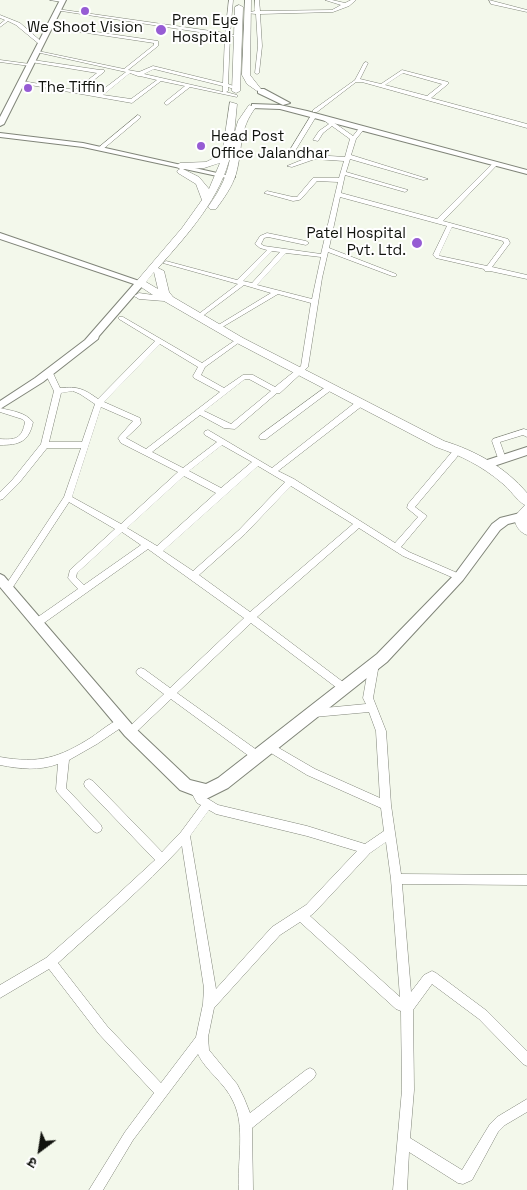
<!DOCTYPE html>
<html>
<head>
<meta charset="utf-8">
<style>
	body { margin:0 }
	#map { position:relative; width:527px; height:1190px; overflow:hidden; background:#f3f8eb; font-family:"Space Grotesk","Noto Sans Devanagari",sans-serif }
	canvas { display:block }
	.north { position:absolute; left:15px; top:1125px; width:50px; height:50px; -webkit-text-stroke:4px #fff; paint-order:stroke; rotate:211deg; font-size:14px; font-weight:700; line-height:20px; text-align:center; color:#11130e }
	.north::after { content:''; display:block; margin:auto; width:18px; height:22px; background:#11130e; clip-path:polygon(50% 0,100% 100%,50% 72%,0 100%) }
</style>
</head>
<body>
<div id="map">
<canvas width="527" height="1190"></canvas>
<div class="north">उ</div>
</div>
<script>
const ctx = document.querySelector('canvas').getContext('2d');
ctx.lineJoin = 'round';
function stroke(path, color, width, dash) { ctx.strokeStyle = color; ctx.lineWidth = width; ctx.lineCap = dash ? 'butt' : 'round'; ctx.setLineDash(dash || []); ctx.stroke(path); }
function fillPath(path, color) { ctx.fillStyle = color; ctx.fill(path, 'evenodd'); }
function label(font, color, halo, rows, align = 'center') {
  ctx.font = font + ' "Space Grotesk",sans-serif'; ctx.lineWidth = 4; ctx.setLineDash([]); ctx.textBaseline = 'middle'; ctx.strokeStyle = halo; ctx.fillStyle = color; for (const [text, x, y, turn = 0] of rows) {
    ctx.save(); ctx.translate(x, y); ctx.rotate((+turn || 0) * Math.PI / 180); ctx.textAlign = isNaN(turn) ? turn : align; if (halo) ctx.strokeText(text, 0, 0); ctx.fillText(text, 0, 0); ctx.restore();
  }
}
const street = new Path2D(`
	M50,0H63L64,1L62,2Z
	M229,0H233L230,34L239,36L237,37L230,36L228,84L239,88L236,90L228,87V91L226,92L237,95V97L190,87L167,105L165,104V102L185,86L161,81L132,103L19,83L22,81L75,90L97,73L31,62V60H33L100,70H104V72L80,91L97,94L126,72L36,52L38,51L124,69L154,45V43L47,27V25H49L158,41V46L128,70L139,72L153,66L223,83L225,36L55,10L57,9L225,33ZM154,69L223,86V92L144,74ZM130,73L138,76H140L157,80L131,99L103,95Z
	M255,0H259L260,11L332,10L341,5L325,0H332L345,3L351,0H356L349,6L333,12L260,14L262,46L259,73L257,74L255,73L258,46L256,14L246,13L255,11Z
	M489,0L527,10V12L491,4Z
	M0,15L20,23L43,43L39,44L16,25L8,21L0,27V24L5,20L0,18Z
	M0,60L30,64L32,65L30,66L0,62Z
	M366,62L368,63L360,79L381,84L402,70L448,82V84L431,98L527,124V128L362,82H356L317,112H313V110L355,80L364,63ZM403,73L442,84L427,96L385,85Z
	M312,114L317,115L295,151H291L290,150Z
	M138,115L141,117L140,118L102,150H98V148Z
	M322,117H326L353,136L360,127H364L365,128L356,139L351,155L428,179L423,180L350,159L346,172L408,190L405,192L345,175L341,193L437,219L493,163H497V165L443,221L508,239L510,243L492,267L527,275V279L490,271H485L484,269L436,258L433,255L447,226L340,197L329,248L396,274V276H392L328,252L322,278L308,367L280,393H277L235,429L224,428L200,415L152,452L183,468L217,442L205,435L204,433L205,431L208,430L272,468L356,402H362V406L278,471L294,479L395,543L418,517L407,508L408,504L451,453H457L458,455L457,457L415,507L427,516L401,547L409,552L462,575L463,577L459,580L456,579L403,556L359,528L257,617L347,685L349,688L347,691L344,692L341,691L251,623L177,693L261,753L262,756L261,759L257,760L253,759L171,699L133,735L130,736L127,735L125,732L127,729L164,694L138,675L136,672L138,669L141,668L144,669L170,688L244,618L148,549L41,625H35L34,622L35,619L78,589L68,578L70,570L115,529L69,502L11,590H5L4,588L5,586L64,497L81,448H47L19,483L3,499L0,500V492L13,479L41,444L54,391L45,373L46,371H52L60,388C78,386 84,389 98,399L155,341L119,319V317H123L202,363L237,339H241V341L205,367L201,375L224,388L243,375H253L275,387L301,366L311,303L278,294L219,329H215V327L271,293L244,285L200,318H196V316L238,284L163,263L166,261L237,280L267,250L260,248L255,244L260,236L267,233L306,241L309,243L306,245L268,237L264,238L261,244L264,246L321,254L338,182L317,181L301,199L299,200L293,201L264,193L267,191L293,197H297L313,178H339L344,161L315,159L292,167L287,166L314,155L345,157L350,139L332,126L323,133L318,141L313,140L319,131L329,124L322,119ZM452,227L503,241L504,243L487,266L440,256L439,255ZM272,251L280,252L252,283L243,281ZM286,253L321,257L312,299L257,285ZM160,344L198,367L193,376L194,378L220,392L146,449L126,438L140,425L141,423L140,418L104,402ZM245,379H249L271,391L231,424L204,411ZM73,391L80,394L95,404L82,442H49L61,393ZM101,407L133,421L118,438L121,443L178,472L121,524L72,497ZM222,445L252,462L221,488L189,471ZM258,466L285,482L239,530L193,571L163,551ZM184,476L216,493L157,546L127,528ZM291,486L353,524L250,612L199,575L245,534ZM122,532L141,545L84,585L76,577L77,573Z
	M327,386H330L334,388L266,439H260L259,437L260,435Z
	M0,408C12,411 25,412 33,422C29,442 19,445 0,445V439C15,440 22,439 25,422L22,419L0,412Z
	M524,429L527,430V437L523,435L500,442L506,459L505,461H499L492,441L493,439Z
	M374,660L377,661L379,664L373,698L386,731L391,805L401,874L527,875V885L402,884L411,992L424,975L432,971L436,973L487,1011L527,1051V1066L523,1064L479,1019L432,984L413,1010L414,1090L410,1138L462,1170L490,1124L497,1117L527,1099V1112L505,1125L498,1132L472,1180L463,1184L458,1183L409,1152L407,1190H393L402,1090L401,1011L396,1009L300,922L280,935L214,1008L208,1037L209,1050L237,1084L244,1098L250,1113L306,1070L310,1068L314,1070L316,1074L314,1078L252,1128L253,1190H239C237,1161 246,1127 233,1101C225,1083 205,1070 198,1054L133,1140L103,1190H89L125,1132L154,1093L99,1034L49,969L0,998V985L46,958L105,906L155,860L85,787L84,784L85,781L89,779L93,781L162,852L181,832L201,805L197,803L190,790L191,787L195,785L199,787L205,797L218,805L307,826L365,844L384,831L381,808L307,775L266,750L264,747L266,744L269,743L272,744L315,769L380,798L376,731L369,712L314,717L311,716L309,713L311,710L314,709L366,704L363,698L369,664L371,661ZM209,810L216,814L307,836L357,851L306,905L272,927L216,989L190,836ZM386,842L391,879L400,997L310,916L314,913L370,853ZM182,846L204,988L203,1004L196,1037L161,1083L107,1026L58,963C100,925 143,888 182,846Z
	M122,718L125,719L127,722L125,725L97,744L69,760L66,788L101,825L102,828L101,831L97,833L93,831L57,792L56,789L58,764C39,771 20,769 0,765V757C39,764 59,758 92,737C102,730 111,722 122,718Z`);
const secondary = new Path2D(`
	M60,0H66L4,124L0,126V117Z
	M258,89H264L290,103L283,105L258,93Z
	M252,104L280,105L307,111L527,170V174L280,109L252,108Z
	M0,133L83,143L235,177L231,179L83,147L0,137Z
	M0,233L145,283L99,336L98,339L43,382L0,409V401L35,378L85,340L134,284L0,239Z
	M527,447V455L485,469L479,465L481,462Z
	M520,513L524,514L526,517L524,520L508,524L500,530L463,580L387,662L228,788L208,798H201L180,790L125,736L0,587V574L4,576L135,728L190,780L206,784L218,778L377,654L455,574L492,524L500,518Z`);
const primary = new Path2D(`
	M245,0H251L250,75L261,89L257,91L247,84L242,75Z
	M239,5L243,7L240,91L236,93L232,91L235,7Z
	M230,102L237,104L234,135L238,121L249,105L256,107C238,130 243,149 236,174C232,187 224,198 216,209H210L208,207C221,189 228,174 231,153C221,198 188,234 158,268L164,271L169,292L173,297L243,338L444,441C476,451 505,467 527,493V535C519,532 515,525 514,517L525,505C517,501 510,489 502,483C482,466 460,455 436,447L235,342L164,301L139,299L134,296L139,293L153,295L135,283L182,228L202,200L196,184L178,173L177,171L180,169L176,166L180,163L206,162L222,154ZM220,163L209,189L199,177L183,169L204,168ZM154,272L158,289L146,282Z`);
stroke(street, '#808579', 1);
stroke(secondary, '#808579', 2);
stroke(primary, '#808579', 1);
fillPath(street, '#fff');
fillPath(secondary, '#fff');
fillPath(primary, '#fff');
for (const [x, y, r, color] of [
	[85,11,5,"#965cd4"],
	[161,30,6,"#965cd4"],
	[28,88,5,"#965cd4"],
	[201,146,5,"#965cd4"],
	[417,243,6,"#965cd4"]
]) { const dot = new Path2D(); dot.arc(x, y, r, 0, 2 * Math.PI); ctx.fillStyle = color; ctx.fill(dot); stroke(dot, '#fff', 2); }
label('15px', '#11130e', '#fff', [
	["Prem Eye",172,21],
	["Hospital",172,38],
	["We Shoot Vision",85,28,"center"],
	["The Tiffin",38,88],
	["Head Post",211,137],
	["Office Jalandhar",211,154],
	["Patel Hospital",406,234,"right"],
	["Pvt. Ltd.",406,251,"right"]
], 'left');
</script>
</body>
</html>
